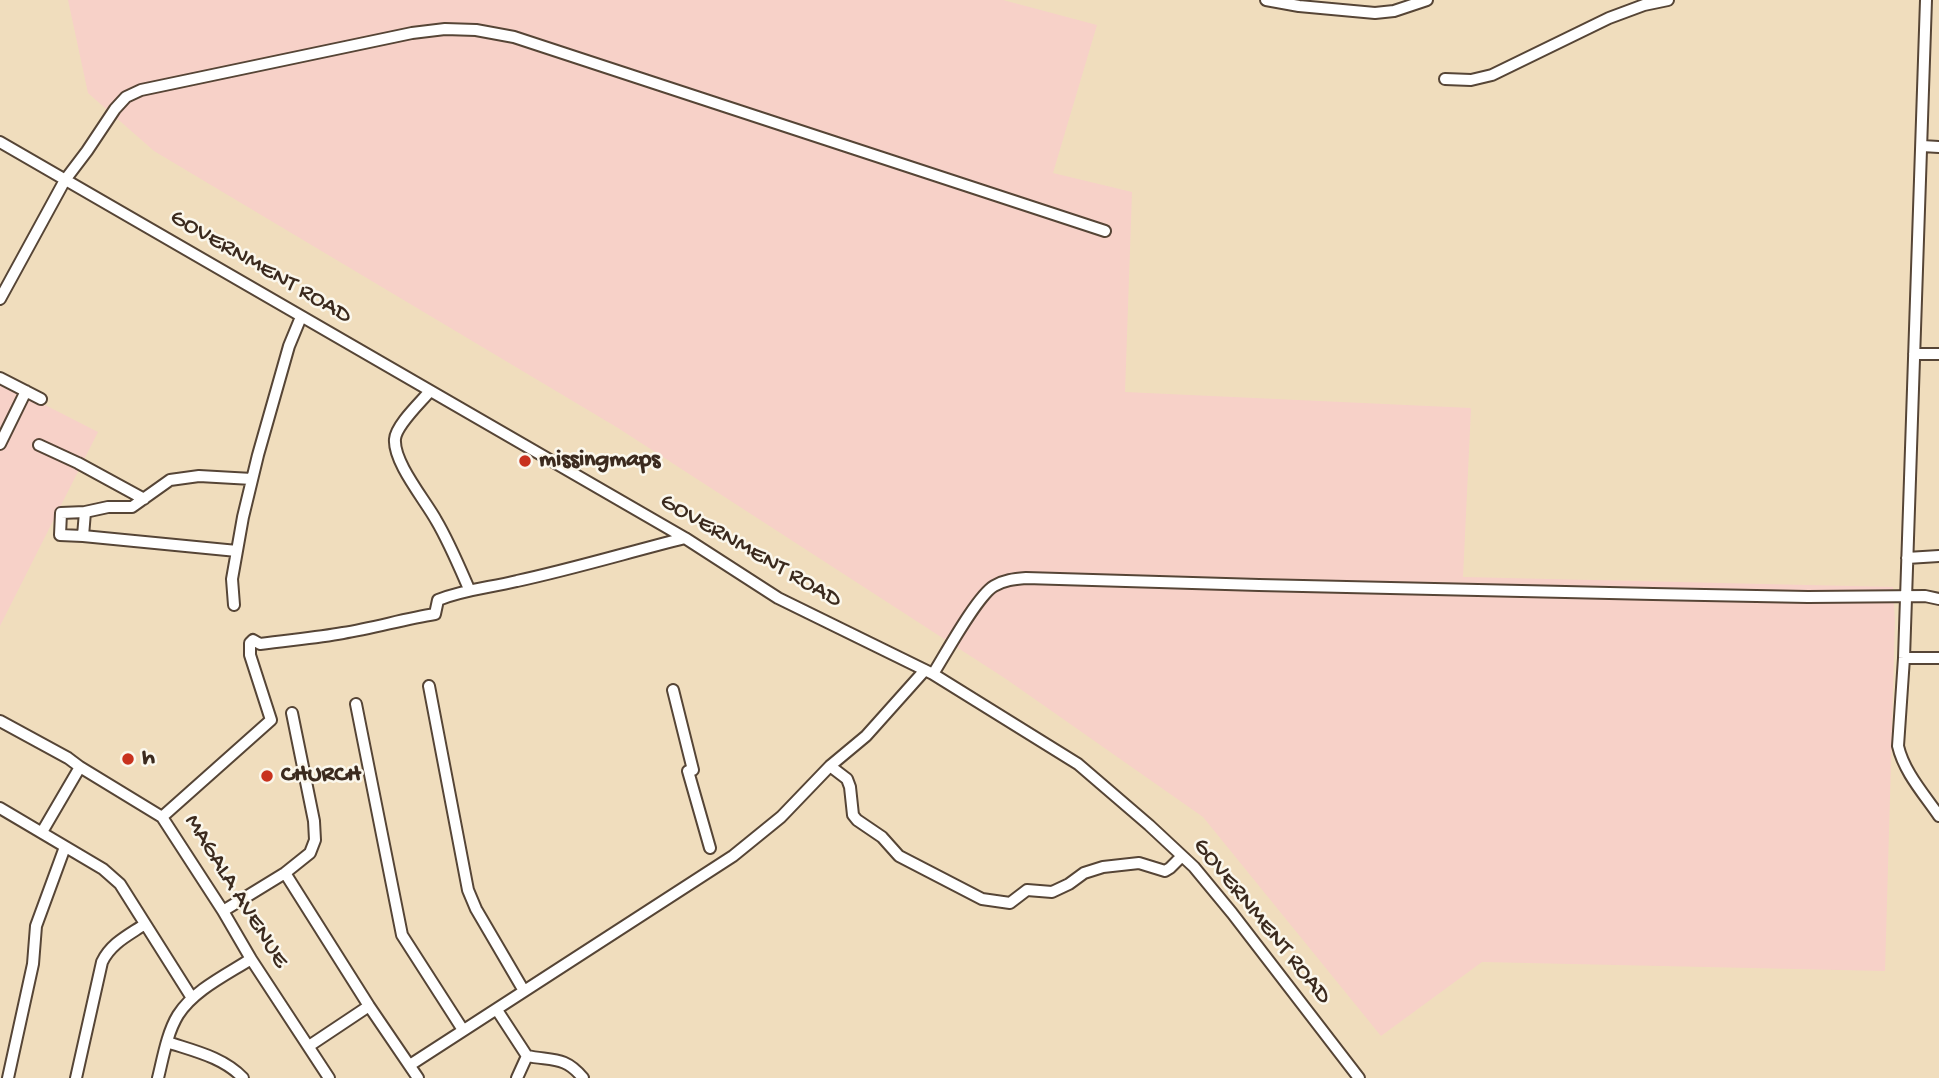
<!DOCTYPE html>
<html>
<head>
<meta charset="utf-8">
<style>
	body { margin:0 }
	canvas { display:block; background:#f0ddbd }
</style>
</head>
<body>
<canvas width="1939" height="1078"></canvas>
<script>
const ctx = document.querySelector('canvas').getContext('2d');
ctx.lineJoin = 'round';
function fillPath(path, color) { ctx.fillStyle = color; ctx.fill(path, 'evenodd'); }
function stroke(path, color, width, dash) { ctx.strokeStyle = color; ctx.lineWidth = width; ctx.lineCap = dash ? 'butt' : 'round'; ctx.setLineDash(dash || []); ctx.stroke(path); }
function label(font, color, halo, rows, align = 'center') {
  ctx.font = font + ' "Gochi Hand",sans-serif'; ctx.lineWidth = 5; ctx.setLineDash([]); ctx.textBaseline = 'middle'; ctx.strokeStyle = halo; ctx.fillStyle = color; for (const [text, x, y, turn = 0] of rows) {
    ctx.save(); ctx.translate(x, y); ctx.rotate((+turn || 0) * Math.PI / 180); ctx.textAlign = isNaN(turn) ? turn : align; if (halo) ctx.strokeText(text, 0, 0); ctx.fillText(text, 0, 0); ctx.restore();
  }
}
fillPath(new Path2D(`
	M68,0H1003L1097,25L1053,173L1132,192L1125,392L1471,408L1463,577L1893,587L1895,621L1885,971L1482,962L1381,1036L1203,817L1006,679L618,428L154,151L88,93Z
	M0,382L98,432L0,626Z`), '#f7d1c8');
const minor = new Path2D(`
	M1266,0L1299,6L1375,13L1394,11L1427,0
	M1926,0L1904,658L1898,746C1904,772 1924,794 1939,816
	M1445,79L1471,80L1492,75L1609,18L1644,5L1668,0
	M0,142L685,538L778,598L933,674L1078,764L1149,825L1194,867L1232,913L1359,1078
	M1922,146L1939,147
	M0,299L65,180L87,151L115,109L126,97L141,90L412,33L445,29L476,30L514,37L1105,231
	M1914,354H1939
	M0,378L41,399
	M430,391C421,402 396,425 395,439C393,462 425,500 436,520C449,542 459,566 469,589
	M0,444L26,391
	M39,445L78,463L144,499
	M85,512L61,513L60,535L83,536L85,512L108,507H132L170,480L199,476L252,479
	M83,536L237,551
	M1907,558L1939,556
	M234,605L232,579L243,517L258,455L289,346L301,317
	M1904,658H1939
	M933,674C945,655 977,596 994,586C1004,580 1014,579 1026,578L1259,585L1653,594L1808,597L1925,596L1939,599
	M429,686L468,890L476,909L524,991
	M673,690L693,770
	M356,704L402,935L463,1030
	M0,721L68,758L80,767L162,817L223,911L251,959L329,1078
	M830,766L847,779L850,787L853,815L857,820L882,837L899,856L982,899L1010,903L1027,890L1052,892L1069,884L1084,873L1103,867L1139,863L1165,871L1170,868L1182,856
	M688,771L710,848
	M0,808L103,869L120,884L192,998
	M162,817L271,720L250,655V643L253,640L260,644C288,640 316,638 343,633C374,628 404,619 435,614L438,600C466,589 489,588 517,581C573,569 629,552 685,538
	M42,832L80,767
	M285,873L369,1006L418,1078
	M223,911L285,873L310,853L315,840L314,821L292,713
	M497,1010L527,1056C553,1061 565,1056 583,1078
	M167,1042C194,1051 223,1057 243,1078
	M309,1046L369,1006
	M410,1065L733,856L781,817L830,766L866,736L925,670
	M8,1078L33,964L36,926L65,847
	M76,1078L102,962C111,943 129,935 145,924
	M158,1078C163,1058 167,1033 178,1015C194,990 226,975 251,959
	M517,1078L527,1056`);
stroke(minor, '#564536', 14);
stroke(minor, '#fff', 10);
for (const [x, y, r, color] of [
	[525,461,7,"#c8321e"],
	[128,759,7,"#c8321e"],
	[267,776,7,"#c8321e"]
]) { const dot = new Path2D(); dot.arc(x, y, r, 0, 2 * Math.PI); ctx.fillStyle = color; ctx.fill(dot); stroke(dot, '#fbf7ec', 2.5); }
label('24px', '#3b2a1e', '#fbf7ec', [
	["GOVERNMENT ROAD",260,268,30],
	["GOVERNMENT ROAD",750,552,30],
	["MAGALA AVENUE",235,892,58],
	["GOVERNMENT ROAD",1261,922,51]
]);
label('bold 24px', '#3b2a1e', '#fbf7ec', [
	["missingmaps",539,461],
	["h",142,759],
	["CHURCH",281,776]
], 'left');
</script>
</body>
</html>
